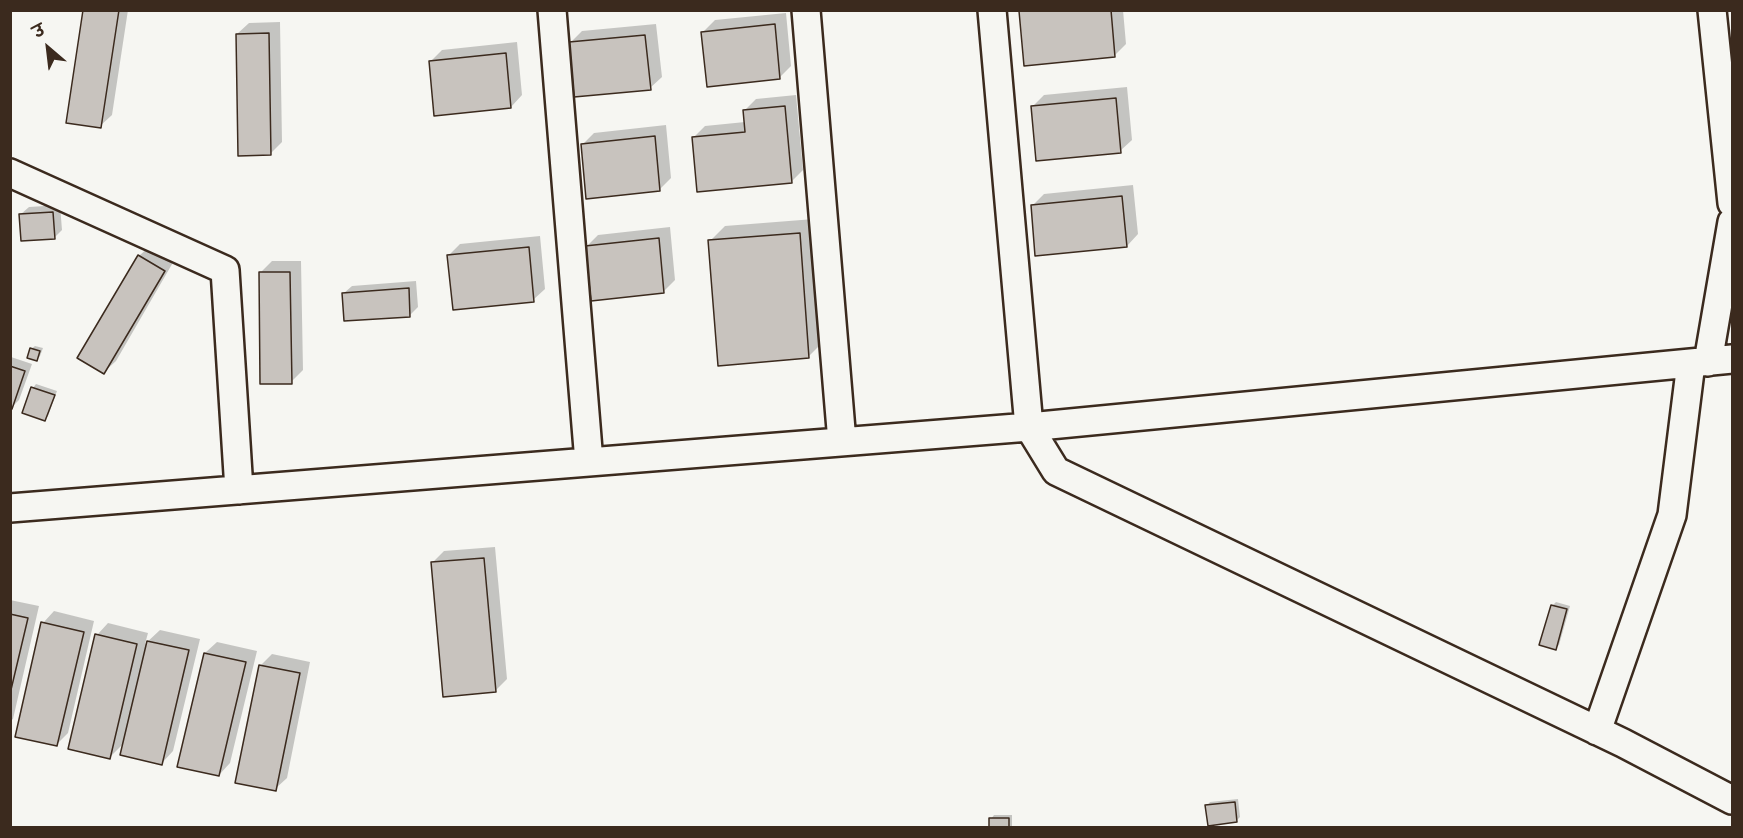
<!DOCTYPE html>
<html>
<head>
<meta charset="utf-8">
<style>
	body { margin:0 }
	#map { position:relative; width:1743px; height:838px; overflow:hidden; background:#f6f6f2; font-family:Mynerve,"Playpen Sans Deva",sans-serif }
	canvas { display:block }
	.frame { position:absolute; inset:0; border:12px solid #3b2a1e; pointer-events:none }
	.north { position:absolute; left:18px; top:18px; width:60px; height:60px; -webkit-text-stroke:4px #f6f6f2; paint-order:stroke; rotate:332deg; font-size:16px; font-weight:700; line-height:24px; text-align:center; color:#3b2a1e }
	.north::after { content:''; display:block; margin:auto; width:21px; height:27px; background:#3b2a1e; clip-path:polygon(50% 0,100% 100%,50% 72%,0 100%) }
</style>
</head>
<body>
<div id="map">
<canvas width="1743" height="838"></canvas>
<div class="frame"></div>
<div class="north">उ</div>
</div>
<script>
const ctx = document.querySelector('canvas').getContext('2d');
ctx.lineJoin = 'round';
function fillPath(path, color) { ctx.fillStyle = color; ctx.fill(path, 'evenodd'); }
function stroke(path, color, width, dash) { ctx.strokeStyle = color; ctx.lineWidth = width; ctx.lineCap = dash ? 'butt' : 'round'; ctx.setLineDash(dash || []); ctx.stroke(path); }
fillPath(new Path2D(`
	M85,10H128L112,115L100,126Z
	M1123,10L1126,44L1115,55L1020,11Z
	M786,13L791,66L779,78L703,32L715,20Z
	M280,22L282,142L270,154L237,34L249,23Z
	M656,24L662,77L650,88L570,43L582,31Z
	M517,42L522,95L511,107L431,61L442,50Z
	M1127,87L1132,140L1120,151L1032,107L1044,95Z
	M796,95L803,170L791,182L693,138L705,126L745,122L744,111L756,99Z
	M666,125L671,178L659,190L583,144L594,133Z
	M1133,185L1138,234L1127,246L1032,206L1044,194Z
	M60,205L62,230L54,238L21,214L29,207Z
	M814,219L823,342L808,357L710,241L725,226Z
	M670,227L675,280L663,292L587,246L598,235Z
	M540,236L545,289L533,300L449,255L460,244Z
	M151,245L175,259L116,361L104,372L139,256Z
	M272,261H301L303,370L291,382L260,273Z
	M416,281L418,307L410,315L344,293L352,286Z
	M35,346L43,348L40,356L37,360L31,349Z
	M11,357L32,364L19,400L11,408Z
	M36,384L57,391L48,416L45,419L33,388Z
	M495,547L507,679L495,691L432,563L444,551Z
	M10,600L39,606L13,719L10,721Z
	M1556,602L1570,606L1559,645L1555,649L1552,606Z
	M54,611L94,621L68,733L56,745L43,623Z
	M108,623L148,633L145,644L160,630L200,639L173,751L162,763L124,743L110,757L97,635Z
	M217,642L257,651L230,763L219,775L205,653Z
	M272,654L310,662L287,778L275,789L260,666Z
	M1238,799L1240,817L1236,821L1207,806L1210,802Z
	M994,815H1012V828H990L991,819Z`), '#0003');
const building = new Path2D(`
	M83,10H119L101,128L66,123Z
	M1111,10L1115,57L1024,66L1019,11Z
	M775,24L780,79L707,87L701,32Z
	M269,33L271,155L238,156L236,34Z
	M645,35L651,90L574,97L569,42Z
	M506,53L511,108L434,116L429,61Z
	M1116,98L1121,153L1036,161L1031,106Z
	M785,106L792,183L697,192L692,137L745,132L743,110Z
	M655,136L660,191L586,199L581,144Z
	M1122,196L1127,247L1035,256L1031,205Z
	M53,212L55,239L21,241L19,214Z
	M800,233L809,358L718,366L708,240Z
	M659,238L664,293L591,301L585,246Z
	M529,247L534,302L453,310L447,255Z
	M138,255L165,271L104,374L77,358Z
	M259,272H290L292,384H260Z
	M409,288L410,317L344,321L342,293Z
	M30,348L40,351L37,361L27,358Z
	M10,366L25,371L12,409H10Z
	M31,387L55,395L45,421L22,413Z
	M484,558L496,692L443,697L431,562Z
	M1551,605L1567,609L1556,650L1539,645Z
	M10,614L28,618L10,694Z
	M41,622L84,632L57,746L15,737Z
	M95,634L137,644L110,759L68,749Z
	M147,641L189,650L162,765L120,755Z
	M204,653L246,662L219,776L177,767Z
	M259,665L300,673L276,791L235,783Z
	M1235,802L1237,822L1208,826L1205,805Z
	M989,818H1009V828H989Z`);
fillPath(building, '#c8c3be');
stroke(building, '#3b2a1e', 1.5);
const minor = new Path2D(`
	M552,10L589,462
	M806,10L842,442
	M992,10L1029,427L1056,471L1623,743L1732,800
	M1712,10L1732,203
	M10,173L225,270L239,490
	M1708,362L1732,222
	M10,508L1029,427L1732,359
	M1597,731L1672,515L1691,363`);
stroke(minor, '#3b2a1e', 32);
stroke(minor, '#f6f6f2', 27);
</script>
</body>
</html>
